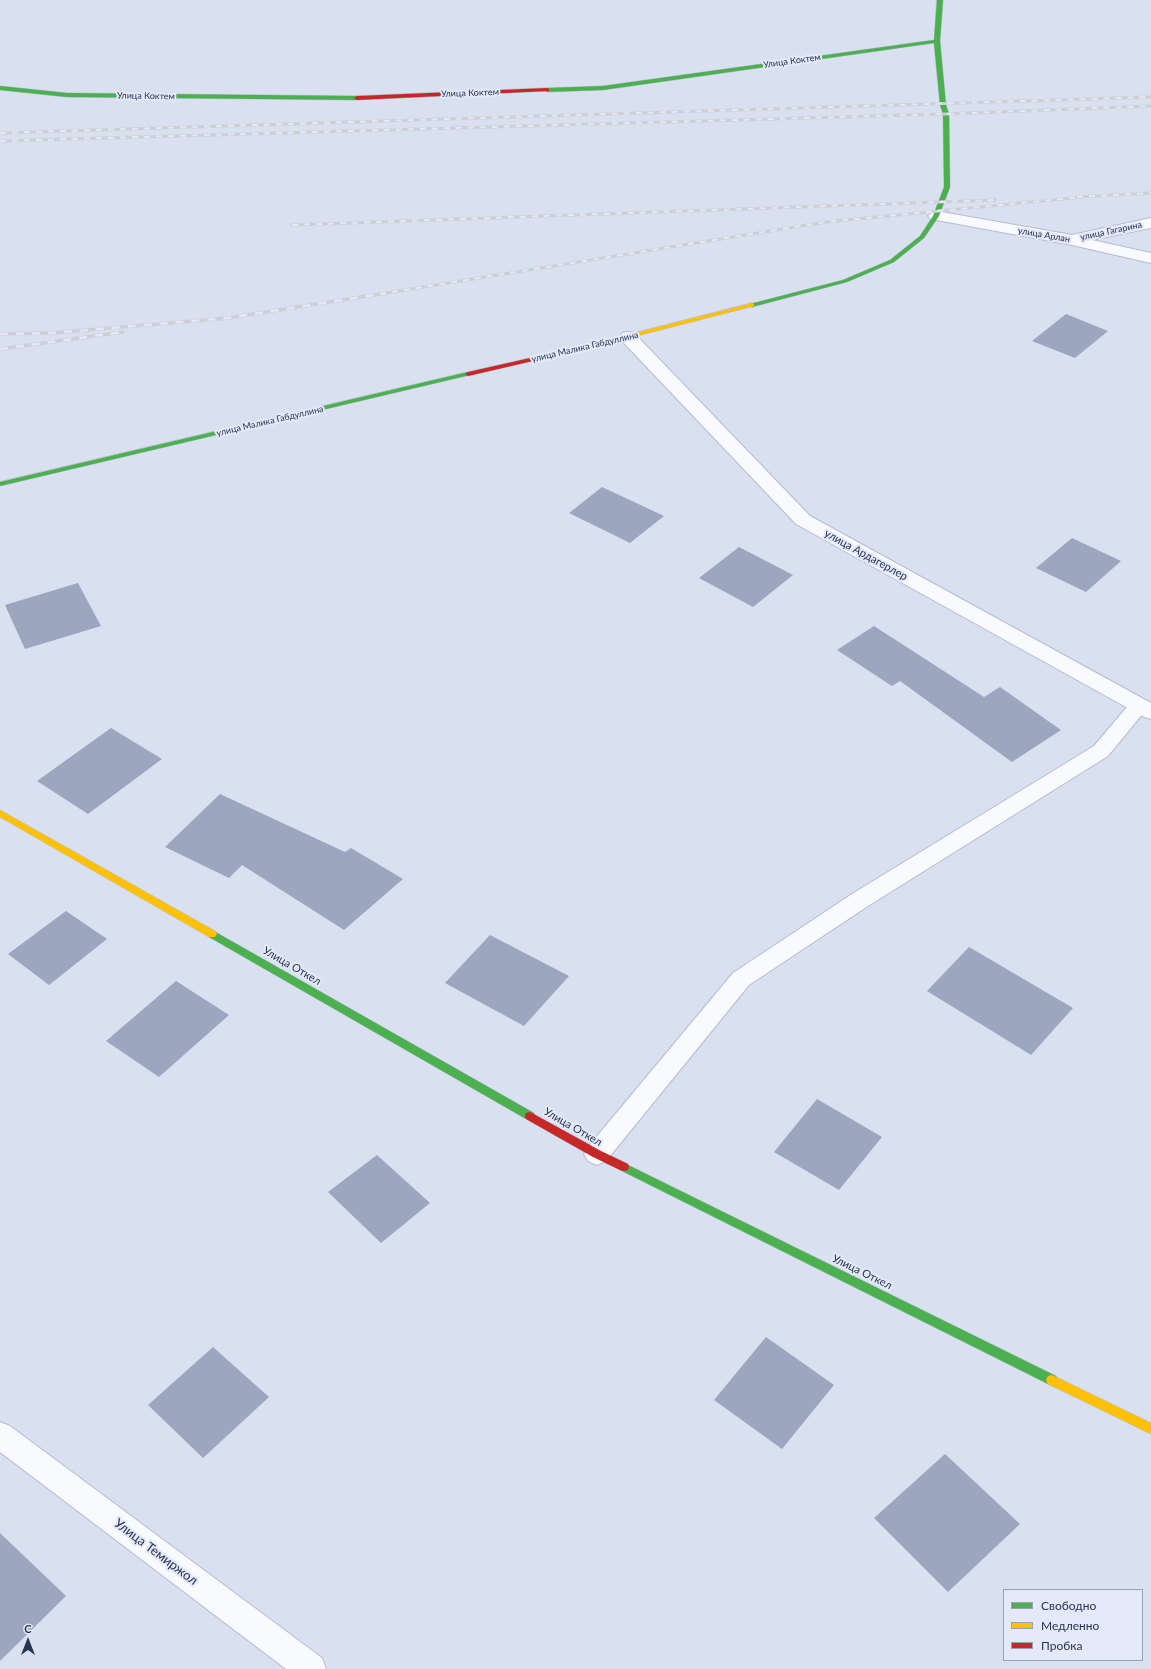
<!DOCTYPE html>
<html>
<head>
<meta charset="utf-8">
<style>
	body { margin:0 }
	#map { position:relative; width:1151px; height:1669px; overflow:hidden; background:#d9e0ef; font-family:Lato,sans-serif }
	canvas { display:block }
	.legend { position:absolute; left:1003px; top:1589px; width:140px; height:72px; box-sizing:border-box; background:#e3e9f8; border:1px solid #99a1b4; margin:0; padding:5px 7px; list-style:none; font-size:12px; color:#29344f }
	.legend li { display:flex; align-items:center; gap:8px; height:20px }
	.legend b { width:20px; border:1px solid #99a1b4 }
	.north { position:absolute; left:8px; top:1621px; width:40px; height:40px; -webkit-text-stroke:3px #e3e9f8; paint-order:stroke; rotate:0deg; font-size:11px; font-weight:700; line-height:16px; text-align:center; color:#29344f }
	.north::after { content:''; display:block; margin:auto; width:14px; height:18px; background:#29344f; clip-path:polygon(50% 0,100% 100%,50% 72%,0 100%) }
</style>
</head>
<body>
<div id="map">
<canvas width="1151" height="1669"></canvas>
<ul class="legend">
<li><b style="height:5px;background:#4caf50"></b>Свободно</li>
<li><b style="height:5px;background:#ffc107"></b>Медленно</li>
<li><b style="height:5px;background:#c62828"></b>Пробка</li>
</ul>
<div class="north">С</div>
</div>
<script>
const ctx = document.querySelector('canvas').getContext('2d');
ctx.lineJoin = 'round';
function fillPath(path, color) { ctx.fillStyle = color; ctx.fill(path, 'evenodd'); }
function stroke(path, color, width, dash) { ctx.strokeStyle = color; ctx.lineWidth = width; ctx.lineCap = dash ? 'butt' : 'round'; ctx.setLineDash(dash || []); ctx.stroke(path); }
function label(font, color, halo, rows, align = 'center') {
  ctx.font = font + ' Lato,sans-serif'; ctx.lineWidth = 4; ctx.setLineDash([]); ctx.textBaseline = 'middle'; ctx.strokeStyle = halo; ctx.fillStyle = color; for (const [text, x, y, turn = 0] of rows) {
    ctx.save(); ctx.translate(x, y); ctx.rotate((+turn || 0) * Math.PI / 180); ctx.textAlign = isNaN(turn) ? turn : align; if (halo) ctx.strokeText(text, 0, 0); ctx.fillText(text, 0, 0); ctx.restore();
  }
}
fillPath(new Path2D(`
	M1066,314L1108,331L1075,358L1032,341Z
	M602,487L664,516L630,543L569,513Z
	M1072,538L1121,561L1086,592L1036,568Z
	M739,547L793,575L753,607L699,578Z
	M78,583L101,626L25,649L5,605Z
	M874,626L984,697L1000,687L1061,730L1012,762L900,681L892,686L837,650Z
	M111,728L162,759L88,814L37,781Z
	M220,794L345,852L351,848L403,879L344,930L242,865L229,878L165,847Z
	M66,911L107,939L49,985L8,954Z
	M490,935L569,976L524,1026L445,983Z
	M969,947L1073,1008L1031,1055L927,991Z
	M176,981L229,1015L159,1077L106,1041Z
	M817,1099L882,1137L839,1190L774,1152Z
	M377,1155L430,1203L381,1243L328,1192Z
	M766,1337L834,1385L782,1449L714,1400Z
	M213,1347L269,1397L203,1458L148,1405Z
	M945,1454L1020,1524L948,1592L874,1518Z
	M0,1533L66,1596L0,1661Z`), '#9ca6bf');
const lane = new Path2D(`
	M1139,699L1146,701L1149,706L1108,756L868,906L749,985L606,1161L597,1165L588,1161L584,1154L588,1147L733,973L852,894L1094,746L1132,701Z`);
const street = new Path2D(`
	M936,211L1072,235L1151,218V228L1092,240L1151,253V263L1072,245L931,219L928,216L931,213Z
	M628,332L634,333L810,516L1151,703V719L1144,717L796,524L622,341L620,337L622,333Z
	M0,1422L10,1426L322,1658L326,1669H286L0,1452Z`);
const fast = new Path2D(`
	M937,0H943L940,41L946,105L949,114L950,187L939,216L924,238L894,262L847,282L752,307L750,306V304L843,280L890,260L920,236L933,216L944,187L943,114L940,105L934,43L603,90L547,92L544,90L547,88L603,86L934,40Z
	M0,86L67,93L357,96L360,98L357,100L67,97L0,90Z
	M468,372L471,374L470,375L0,486V482Z
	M212,930L534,1113L535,1116L534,1119L530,1120L526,1119L209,937L207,934L209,931Z
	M624,1163L1056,1376L1058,1380L1056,1384L1052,1385L1048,1384L620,1170L619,1167L620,1164Z`);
const slow = new Path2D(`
	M752,303L754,304V306L570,353L567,351L568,350Z
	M0,810L215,931L217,934L215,937H209L0,817Z
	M1052,1375L1151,1423V1434L1048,1384L1046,1380L1048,1376Z`);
const jam = new Path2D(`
	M547,88L549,89V91L357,100L354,98L357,96Z
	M570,349L573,351L572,352L468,376L465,374L468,372Z
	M530,1112L601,1151L628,1164L629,1167L628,1170L624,1171L620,1170L593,1157L526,1119L525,1116L526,1113Z`);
stroke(lane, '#b4bccf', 2);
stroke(street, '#b4bccf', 2);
stroke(fast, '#b4bccf', 1);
stroke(slow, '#b4bccf', 1);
stroke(jam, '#b4bccf', 1);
fillPath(lane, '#f9fafd');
fillPath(street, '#f9fafd');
fillPath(fast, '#4caf50');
fillPath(slow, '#ffc107');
fillPath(jam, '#c62828');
const railFar1 = new Path2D(`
	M0,133L1151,97
	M0,141L946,114L1151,106
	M1077,197L1151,193
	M292,225L995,200
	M380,294L826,222L1082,197`);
const rail = new Path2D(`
	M0,334L52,333L228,318L386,293
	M0,349L123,332`);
stroke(railFar1, '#cccfd5', 3);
stroke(rail, '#cccfd5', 3.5);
stroke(railFar1, '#e3e9f8', 2, [6]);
stroke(rail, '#e3e9f8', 2.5, [8]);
label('9px', '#29344f', '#e3e9f8', [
	["Улица Коктем",792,61,-8],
	["Улица Коктем",470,93,-2],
	["Улица Коктем",146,96,1],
	["улица Гагарина",1111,231,-12],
	["улица Арлан",1044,235,10],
	["улица Малика Габдуллина",585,347,-13],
	["улица Малика Габдуллина",270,421,-13]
]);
label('11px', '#29344f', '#e3e9f8', [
	["улица Ардагерлер",866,555,29],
	["Улица Откел",292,966,30],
	["Улица Откел",573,1127,30],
	["Улица Откел",862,1272,26]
]);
label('13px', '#29344f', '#e3e9f8', [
	["Улица Темиржол",156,1552,37]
]);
</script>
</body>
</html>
